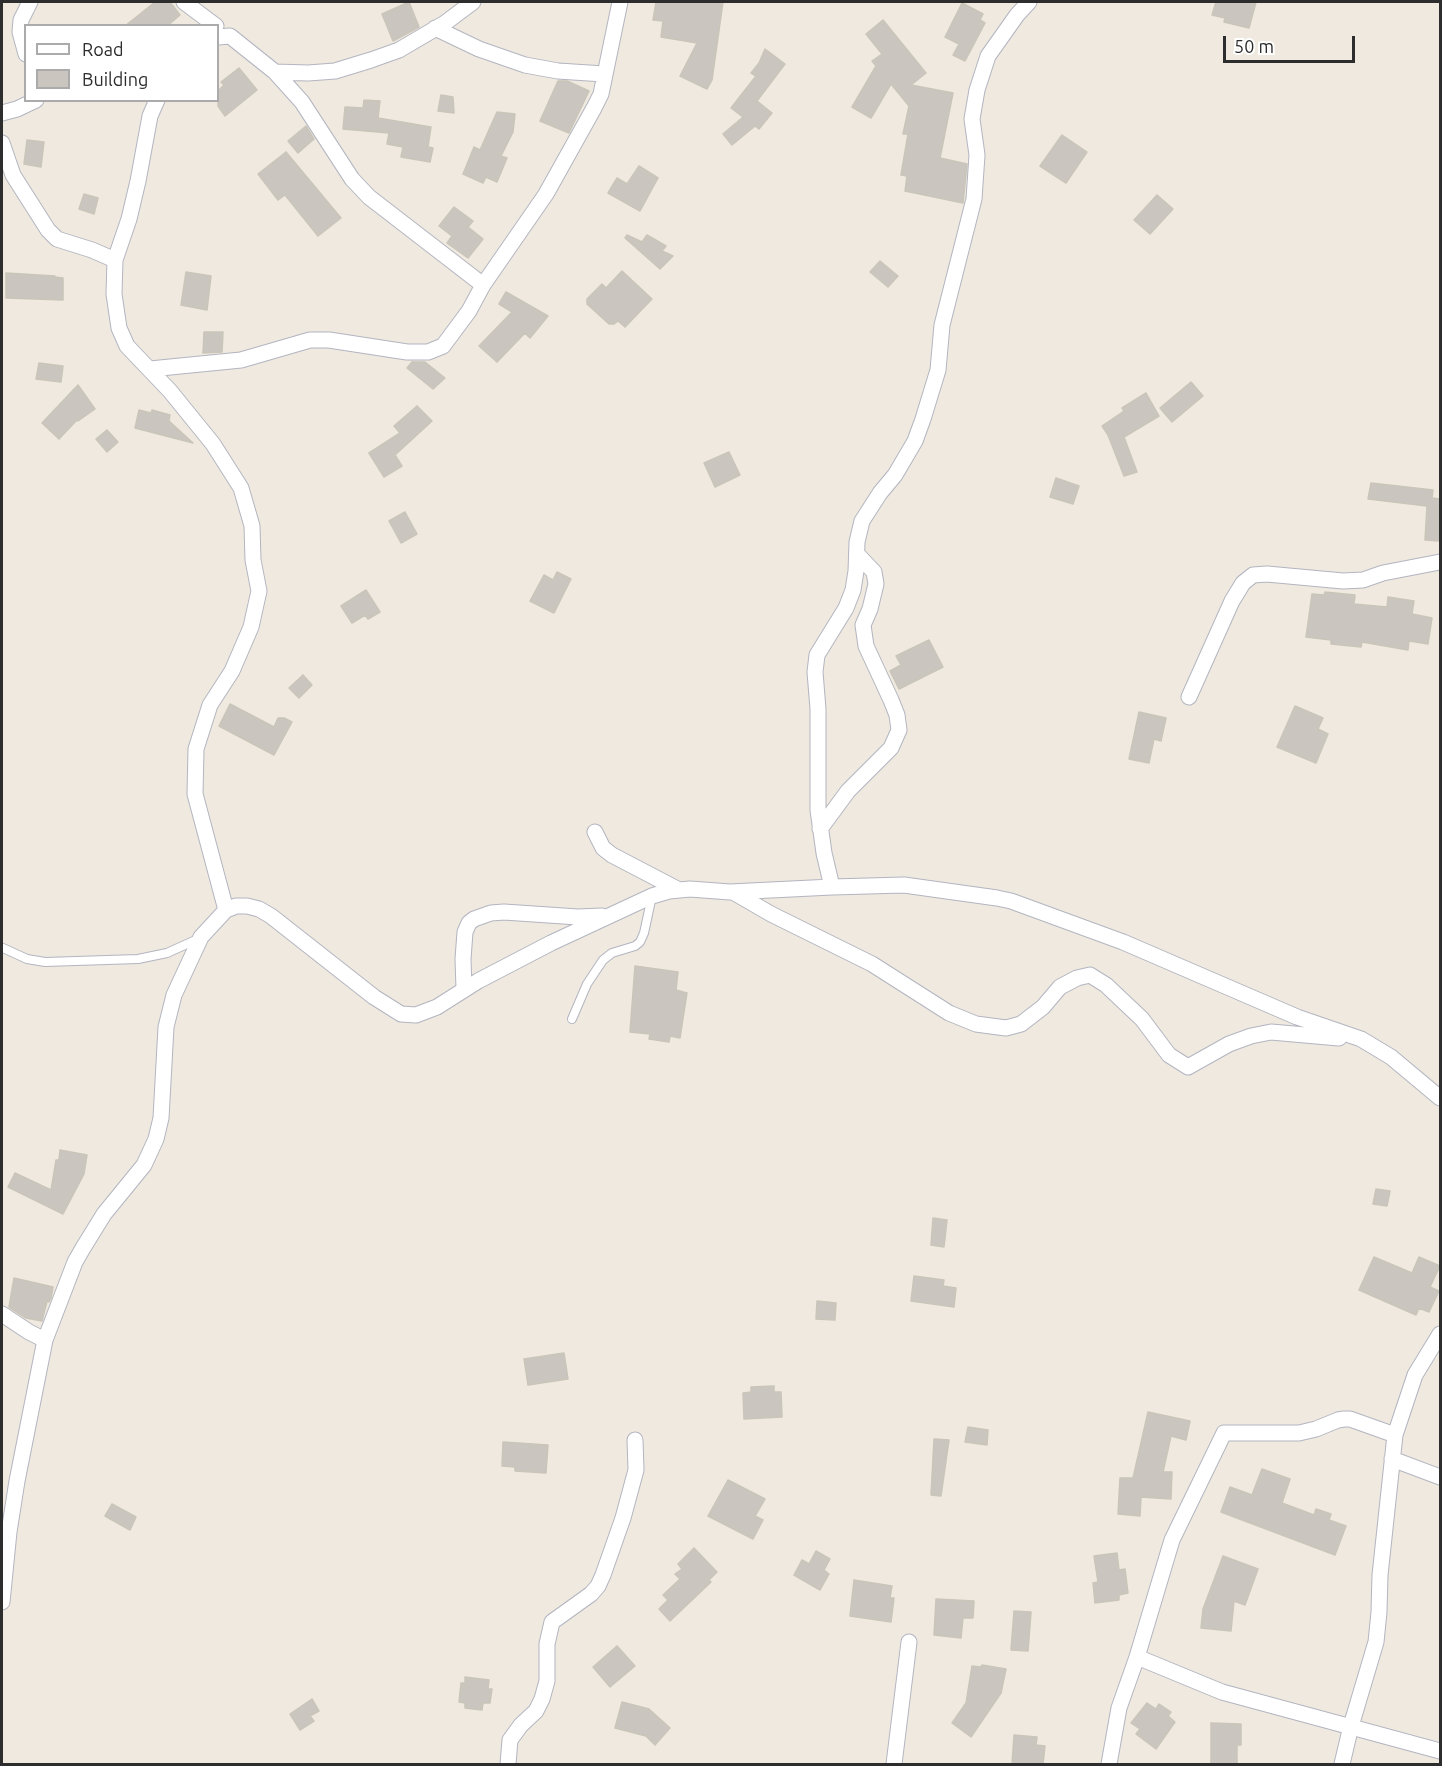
<!DOCTYPE html>
<html>
<head>
<meta charset="utf-8">
<style>
	body { margin:0 }
	#map { position:relative; width:1442px; height:1766px; overflow:hidden; background:#efe9df; font-family:Ubuntu,sans-serif }
	canvas { display:block }
	.frame { position:absolute; inset:0; border:3px solid #2d2d2d; pointer-events:none }
	.legend { position:absolute; left:24px; top:24px; width:195px; height:78px; box-sizing:border-box; background:#fff; border:2px solid #ababab; margin:0; padding:8px 10px; list-style:none; font-size:18px; color:#2d2d2d }
	.legend li { display:flex; align-items:center; gap:12px; height:30px }
	.legend b { width:30px; border:2px solid #ababab }
	.scale { position:absolute; left:1223px; top:36px; width:132px; height:27px; box-sizing:border-box; border:3px solid #2d2d2d; border-top:0; padding-left:8px; font-size:18px; line-height:21px; white-space:nowrap; color:#2d2d2d; -webkit-text-stroke:4px #fff; paint-order:stroke }
</style>
</head>
<body>
<div id="map">
<canvas width="1442" height="1766"></canvas>
<div class="frame"></div>
<ul class="legend">
<li><b style="height:8px;background:#fff"></b>Road</li>
<li><b style="height:16px;background:#cac6bf"></b>Building</li>
</ul>
<div class="scale">50 m</div>
</div>
<script>
const c = document.querySelector('canvas').getContext('2d');
c.lineJoin = 'round';
function fill(path, color) {
  c.fillStyle = color;
  c.fill(path, 'evenodd');
}
function shape(rows) {
  const path = new Path2D();
  for (const r of rows) {
    path.moveTo(r[0], r[1]);
    for (let i = 2; i < r.length; i += 2) path.lineTo(r[i], r[i + 1]);
  }
  return path;
}
function strokePath(path, color, width, dash) {
  c.strokeStyle = color;
  c.lineWidth = width;
  c.lineCap = dash ? 'butt' : 'round';
  c.setLineDash(dash || []);
  c.stroke(path);
}
const building = shape([
	[155,2,170,2,180,15,167,26,125,26,155,2],
	[409,2,419,27,393,41,382,14,409,2],
	[656,2,723,2,712,80,707,89,680,76,697,43,661,37,663,21,653,20,656,2],
	[1216,2,1256,2,1249,28,1224,22,1225,18,1212,15,1216,2],
	[962,3,983,14,980,20,985,23,965,61,953,55,959,44,945,37,962,3],
	[883,20,926,73,911,85,953,93,940,158,967,164,963,203,905,191,907,176,901,175,908,134,903,134,909,106,891,84,871,118,852,107,876,66,872,61,882,54,866,34,883,20],
	[765,49,785,64,757,101,772,113,759,129,755,126,732,145,723,134,743,117,731,108,756,76,751,73,759,63,765,49],
	[239,68,257,90,225,116,218,106,218,91,224,85,221,82,239,68],
	[558,81,567,81,589,91,569,133,540,121,558,81],
	[441,95,453,97,454,113,438,111,441,95],
	[364,100,380,101,378,118,431,127,428,147,433,148,430,162,401,157,403,147,387,144,389,133,343,129,345,107,363,108,364,100],
	[497,112,515,114,513,132,501,156,507,158,497,182,486,177,483,183,463,174,474,147,480,150,497,112],
	[306,126,314,139,298,153,288,141,306,126],
	[1062,135,1087,152,1066,183,1040,166,1062,135],
	[27,140,44,142,41,167,24,164,27,140],
	[286,152,341,218,318,236,285,195,278,200,258,174,286,152],
	[639,166,658,178,640,211,608,193,617,178,627,184,639,166],
	[84,194,98,198,94,214,79,209,84,194],
	[1157,195,1173,209,1150,234,1134,220,1157,195],
	[454,207,473,221,468,227,483,239,468,258,447,243,452,236,439,226,454,207],
	[627,235,642,242,647,235,666,246,662,251,673,256,660,269,625,238,627,235],
	[880,261,898,276,888,287,870,272,880,261],
	[622,271,652,299,625,327,618,321,614,324,609,324,587,304,587,299,602,284,606,288,622,271],
	[186,272,211,276,207,310,181,305,186,272],
	[6,273,55,276,55,277,63,278,63,300,6,298,6,273],
	[506,292,548,316,530,338,525,333,497,362,479,346,512,312,499,304,506,292],
	[204,332,223,332,222,352,203,353,204,332],
	[412,362,425,362,445,378,433,389,407,368,412,362],
	[39,363,63,366,61,382,36,379,39,363],
	[1191,382,1203,396,1172,422,1160,408,1191,382],
	[78,385,95,409,78,421,77,420,59,439,42,423,78,385],
	[1146,393,1159,416,1124,437,1137,472,1124,476,1108,435,1102,426,1124,411,1122,408,1146,393],
	[417,406,432,421,395,455,402,466,384,477,369,453,400,433,394,426,417,406],
	[139,410,151,413,152,410,170,415,169,421,193,443,135,428,139,410],
	[107,430,118,442,107,452,96,439,107,430],
	[729,452,740,475,715,487,704,463,729,452],
	[1056,478,1079,486,1073,504,1050,497,1056,478],
	[1371,483,1433,490,1432,498,1440,499,1440,541,1425,540,1427,506,1368,499,1371,483],
	[405,512,417,534,401,543,389,521,405,512],
	[557,572,571,579,554,613,530,601,544,575,553,580,557,572],
	[366,590,380,612,368,619,365,615,352,623,341,606,366,590],
	[1325,592,1355,595,1354,604,1387,607,1388,597,1414,601,1412,614,1432,618,1428,644,1409,641,1408,650,1362,642,1361,647,1331,644,1331,640,1306,637,1312,594,1324,595,1325,592],
	[929,640,943,667,899,689,890,671,901,665,896,656,929,640],
	[303,675,312,685,299,698,289,688,303,675],
	[230,704,274,727,278,718,284,718,292,722,274,755,219,726,230,704],
	[1295,706,1323,718,1318,729,1328,734,1316,763,1277,747,1295,706],
	[1139,712,1166,718,1161,741,1154,739,1149,763,1129,759,1139,712],
	[635,966,678,972,676,990,687,993,680,1038,670,1036,669,1042,649,1039,650,1034,630,1032,635,966],
	[60,1150,87,1155,84,1174,63,1214,8,1187,15,1173,51,1190,56,1160,59,1160,60,1150],
	[1376,1189,1390,1191,1387,1206,1373,1204,1376,1189],
	[933,1218,947,1220,944,1247,931,1245,933,1218],
	[1374,1257,1412,1273,1419,1257,1440,1266,1430,1287,1439,1291,1429,1312,1419,1308,1416,1315,1359,1290,1374,1257],
	[914,1276,944,1280,943,1286,956,1288,954,1307,911,1301,914,1276],
	[14,1278,53,1287,51,1298,49,1302,47,1301,42,1321,26,1318,9,1307,14,1278],
	[817,1301,836,1303,835,1320,816,1319,817,1301],
	[564,1353,568,1379,528,1385,524,1359,564,1353],
	[774,1386,774,1392,781,1392,782,1417,744,1419,743,1393,751,1392,751,1387,774,1386],
	[1148,1412,1190,1421,1186,1440,1171,1436,1163,1472,1172,1472,1171,1499,1141,1497,1140,1516,1118,1514,1120,1478,1133,1478,1148,1412],
	[968,1427,988,1430,987,1445,965,1442,968,1427],
	[934,1439,949,1440,941,1496,931,1495,934,1439],
	[503,1442,548,1445,546,1473,515,1471,515,1467,502,1466,503,1442],
	[1262,1469,1290,1479,1282,1503,1314,1515,1316,1509,1331,1514,1329,1520,1346,1526,1335,1555,1221,1512,1230,1487,1252,1495,1262,1469],
	[728,1480,765,1499,755,1516,763,1520,753,1539,708,1516,728,1480],
	[112,1504,136,1517,130,1530,105,1516,112,1504],
	[694,1548,717,1572,709,1580,711,1582,670,1621,659,1609,668,1600,663,1595,680,1579,675,1574,682,1569,678,1564,694,1548],
	[816,1551,830,1559,824,1570,829,1574,820,1590,794,1575,802,1560,809,1564,816,1551],
	[1117,1553,1119,1570,1125,1569,1128,1593,1119,1595,1119,1600,1095,1603,1093,1583,1098,1582,1094,1556,1117,1553],
	[1223,1556,1258,1569,1245,1605,1234,1601,1231,1631,1201,1628,1203,1609,1223,1556],
	[854,1580,892,1586,890,1598,894,1598,891,1622,850,1616,854,1580],
	[936,1599,974,1601,973,1618,963,1618,961,1638,934,1635,936,1599],
	[1014,1611,1031,1612,1028,1651,1011,1650,1014,1611],
	[617,1646,635,1666,610,1687,593,1667,617,1646],
	[982,1665,1006,1669,1001,1693,971,1737,952,1723,966,1703,972,1666,981,1667,982,1665],
	[465,1677,489,1680,488,1689,492,1689,490,1703,483,1703,482,1710,465,1708,465,1703,459,1702,461,1683,465,1683,465,1677],
	[312,1699,319,1711,310,1716,314,1721,300,1730,290,1714,312,1699],
	[622,1702,649,1709,670,1728,655,1745,646,1736,615,1728,622,1702],
	[1147,1703,1156,1709,1159,1704,1171,1712,1168,1716,1175,1722,1156,1749,1136,1734,1140,1729,1131,1723,1147,1703],
	[1211,1723,1241,1724,1241,1745,1237,1745,1237,1764,1211,1764,1211,1723],
	[1014,1735,1037,1737,1036,1745,1045,1746,1043,1764,1012,1764,1014,1735]
]);
const lane = shape([
	[3,948,27,959,45,962,138,959,167,953,198,939],
	[572,1019,587,984,603,960,612,953,635,946,640,942,644,933,652,896]
]);
const street = shape([
	[184,2,216,26],
	[435,28,479,49,525,65,558,71,604,74],
	[218,37,230,36,275,72,302,102,352,179,369,197,483,285],
	[26,54,20,32,21,20,30,2],
	[275,72,308,73,335,71,371,60,399,50,445,23,473,2],
	[157,100,150,116,138,181,129,219,115,260,114,294,119,328,127,346,170,391,213,444,241,488,252,526,253,560,259,591,251,627,232,671,210,705,196,749,195,794,226,910],
	[2,113,17,109,36,100],
	[2,143,13,175,48,230,57,239,92,250,115,260],
	[150,369,241,360,310,340,329,340,407,352,428,352,443,346,469,311,483,285,546,194,594,108,601,94,620,2],
	[1189,697,1232,601,1243,583,1253,575,1267,574,1343,581,1363,580,1383,573,1440,562],
	[820,829,848,791,891,748,899,730,897,715,891,700,866,646,863,625,870,609,876,584,874,572,857,554],
	[595,832,603,848,612,855,679,890],
	[832,887,824,853,818,810,818,709,815,672,817,655,846,608,853,590,856,571,857,542,862,521,880,493,895,475,915,441,923,419,938,370,942,325,974,199,977,155,972,119,977,90,988,56,1017,15,1029,2],
	[733,892,771,914,872,964,949,1013,976,1024,1006,1028,1021,1024,1043,1007,1060,987,1077,978,1090,975,1106,985,1142,1019,1169,1055,1188,1067,1229,1044,1251,1036,1271,1032,1339,1038],
	[464,989,463,959,465,932,469,923,474,919,491,913,504,912,578,917,602,916],
	[2,1314,29,1332,45,1340],
	[1392,1459,1440,1477],
	[2,1602,9,1532,17,1481,45,1340,75,1262,83,1248,104,1214,144,1165,156,1139,161,1118,166,1027,174,995,201,937,226,910,236,906,247,906,259,909,271,916,374,997,401,1014,416,1015,437,1007,478,981,551,943,652,896,669,891,690,889,730,892,832,887,904,885,997,898,1011,901,1123,942,1297,1017,1361,1039,1391,1057,1440,1098],
	[1137,1657,1222,1692,1440,1751],
	[508,1764,510,1740,521,1725,536,1711,542,1699,547,1681,547,1644,552,1622,591,1594,598,1586,603,1575,623,1518,636,1470,635,1440],
	[894,1764,909,1642],
	[1109,1764,1119,1708,1137,1657,1172,1540,1224,1433,1299,1433,1316,1429,1338,1420,1344,1419,1350,1419,1395,1435],
	[1342,1764,1351,1726,1376,1642,1379,1612,1380,1575,1395,1435,1415,1375,1440,1334]
]);
fill(building, '#cac6bf');
strokePath(building, '#cac5b9', 1.5);
strokePath(lane, '#b3b5c0', 10);
strokePath(street, '#b3b5c0', 17);
strokePath(lane, '#fff', 8);
strokePath(street, '#fff', 15);
</script>
</body>
</html>
